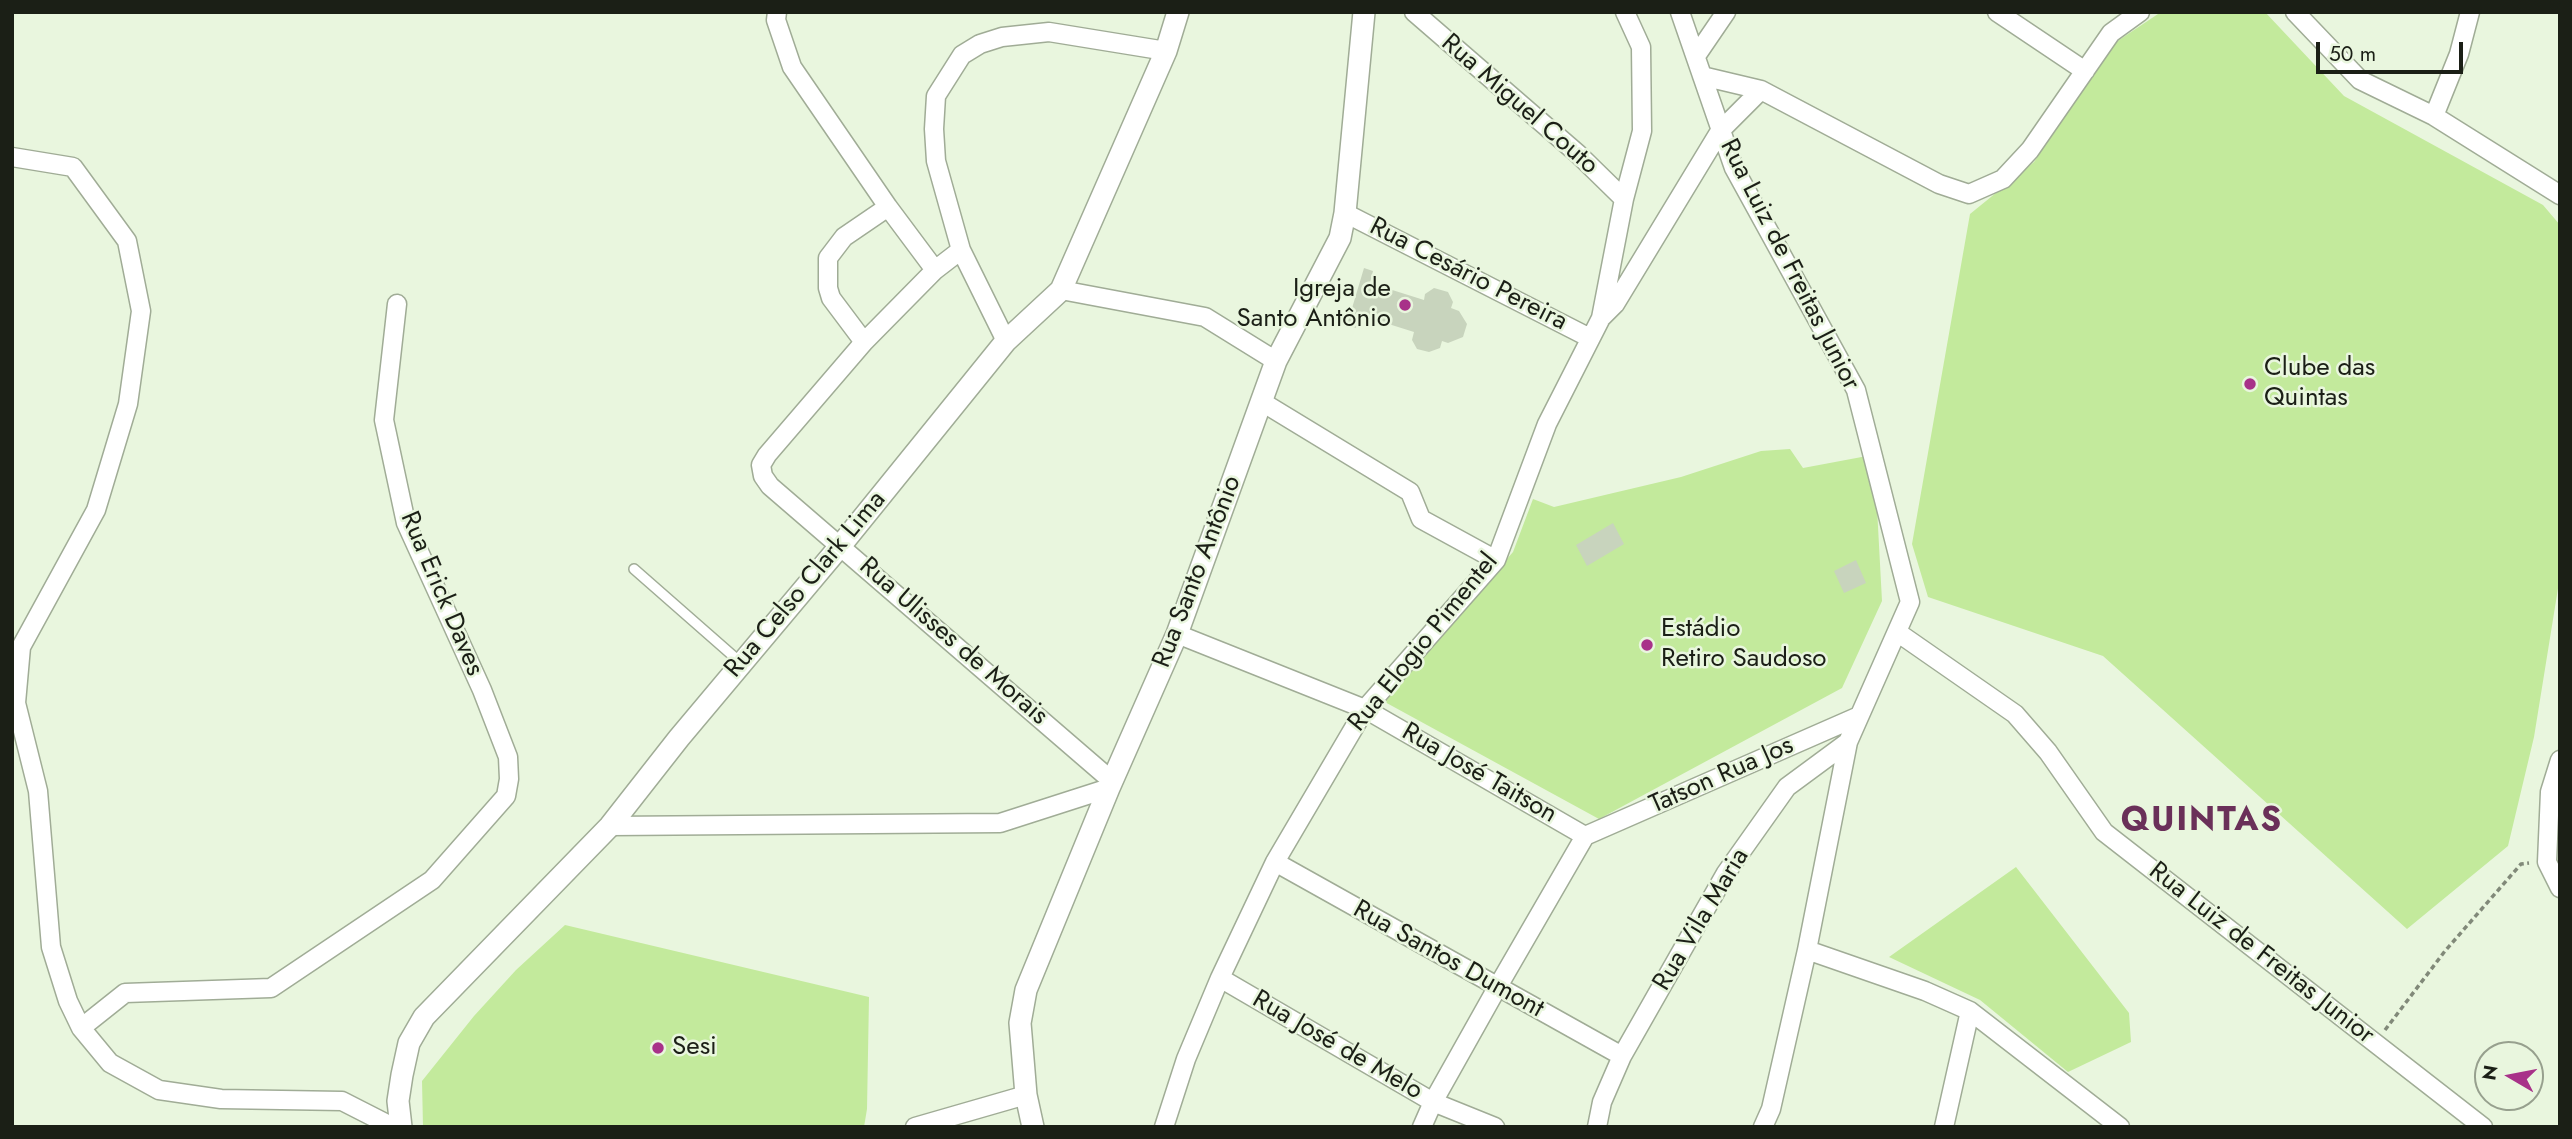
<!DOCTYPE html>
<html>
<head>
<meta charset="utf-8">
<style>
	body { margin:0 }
	#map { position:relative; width:2572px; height:1139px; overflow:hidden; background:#e9f6de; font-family:Jost,sans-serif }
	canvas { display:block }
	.frame { position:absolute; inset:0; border:14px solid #1b1f16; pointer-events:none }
	.north { position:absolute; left:2474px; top:1041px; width:70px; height:70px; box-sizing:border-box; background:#e9f6de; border:2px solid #97a08e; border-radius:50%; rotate:280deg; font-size:19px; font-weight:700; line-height:28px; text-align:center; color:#1b1f16 }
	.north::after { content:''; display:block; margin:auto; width:24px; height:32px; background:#a83289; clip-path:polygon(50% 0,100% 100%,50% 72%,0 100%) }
	.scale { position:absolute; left:2316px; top:42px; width:147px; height:32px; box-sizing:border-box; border:4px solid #1b1f16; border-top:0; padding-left:9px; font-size:21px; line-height:24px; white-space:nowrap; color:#1b1f16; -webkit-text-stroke:5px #e9f6de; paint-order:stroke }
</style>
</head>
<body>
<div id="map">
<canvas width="2572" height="1139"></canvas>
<div class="frame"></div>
<div class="north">N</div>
<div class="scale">50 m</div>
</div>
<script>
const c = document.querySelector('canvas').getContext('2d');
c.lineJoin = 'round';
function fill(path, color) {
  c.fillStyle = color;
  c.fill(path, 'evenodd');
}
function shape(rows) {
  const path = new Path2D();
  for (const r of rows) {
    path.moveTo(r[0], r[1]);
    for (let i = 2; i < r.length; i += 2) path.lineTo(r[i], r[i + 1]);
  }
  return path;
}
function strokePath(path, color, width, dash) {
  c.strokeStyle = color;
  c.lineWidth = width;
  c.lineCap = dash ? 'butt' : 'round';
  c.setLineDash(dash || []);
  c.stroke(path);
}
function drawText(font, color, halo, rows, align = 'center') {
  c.font = font + ' Jost,sans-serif';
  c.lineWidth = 5;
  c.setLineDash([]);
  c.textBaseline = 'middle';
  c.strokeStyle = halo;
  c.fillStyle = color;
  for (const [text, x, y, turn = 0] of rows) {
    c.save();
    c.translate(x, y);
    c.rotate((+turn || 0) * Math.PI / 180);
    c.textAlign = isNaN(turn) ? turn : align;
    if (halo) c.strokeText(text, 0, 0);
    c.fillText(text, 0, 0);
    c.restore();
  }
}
const green = shape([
	[2161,12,2265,12,2344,96,2543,205,2560,225,2560,576,2534,737,2508,846,2407,929,2103,656,1928,597,1912,544,1970,214,2034,162,2116,42],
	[1790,449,1803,468,1867,456,1877,508,1882,601,1842,688,1599,819,1383,701,1513,552,1533,499,1554,507,1681,477,1761,451],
	[2016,867,2129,1013,2131,1042,2068,1072,1980,1000,1889,957],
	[565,925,869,997,867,1109,864,1127,423,1127,422,1081,474,1016,516,970]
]);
const building = shape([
	[1364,268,1373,271,1370,283,1424,300,1425,294,1434,288,1448,292,1453,302,1451,308,1459,311,1467,324,1463,337,1448,343,1442,341,1440,348,1429,352,1417,349,1412,340,1414,332,1360,315,1356,328,1347,325],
	[1613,523,1624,544,1587,566,1576,545],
	[1856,560,1866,583,1844,593,1834,571]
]);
const path = shape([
	[2385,1030,2445,951,2521,864,2529,863]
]);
const service = shape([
	[634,569,740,662]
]);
const minor = shape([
	[777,12,776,20,792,67,888,207,935,270,961,250],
	[1414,12,1578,154,1624,199],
	[1680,12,1734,168,1856,390,1910,602,1848,742,1807,950,1771,1109,1763,1127],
	[1997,12,2085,71],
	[2295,12,2360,80,2434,116,2560,195],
	[1696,56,1726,12],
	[1702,76,1761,90,1939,184,1969,194,2003,179,2030,150,2111,33,2140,12],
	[2434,116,2459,54,2470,12],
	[12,157,73,167,127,241,141,311,128,404,96,510,21,647,16,703,38,791,51,947,68,1001,81,1028,110,1063,159,1090,221,1099,342,1101,393,1127],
	[1345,213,1590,338],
	[935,270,864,342,767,455,761,465,763,476,770,486,1112,781],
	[1061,290,1205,317,1276,361],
	[1601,318,1624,199,1642,131,1641,47,1625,12],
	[1006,341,961,250,936,161,934,129,936,96,962,55,980,44,1002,37,1049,32,1166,51],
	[864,342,831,298,828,288,828,258,844,237,888,207],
	[1262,402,1410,492,1421,519,1496,560],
	[1897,632,2015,714,2048,752,2104,832,2483,1127],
	[1177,634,1365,709,1585,836],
	[2560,760,2550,792,2547,862,2560,888],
	[610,826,1000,823,1109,788],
	[1585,836,1859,716],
	[1275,862,1622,1056],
	[1807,950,1925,991,1970,1011,2120,1127],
	[1220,978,1433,1102,1495,1127],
	[81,1028,125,993,271,988,432,880,506,796,509,779,508,757,482,690,406,523,384,420,397,304],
	[915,1127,1026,1095],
	[1164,1127,1186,1059,1220,978,1275,862,1365,709,1496,560,1547,424,1601,318,1615,304,1720,131,1761,90],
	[1422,1127,1433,1102,1497,988,1585,836],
	[1597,1127,1602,1102,1622,1056,1726,873,1787,787,1848,742],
	[1944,1127,1970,1011]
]);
const tertiary = shape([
	[401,1127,398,1101,402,1075,409,1043,424,1017,610,826,679,738,841,545,1006,341,1061,290,1166,51,1178,12],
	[1033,1127,1026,1095,1020,1023,1026,990,1109,788,1177,634,1276,361,1340,238,1345,213,1364,12]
]);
const markers = [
	[1405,305,7,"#a83289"],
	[2250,384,7,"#a83289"],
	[1647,645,7,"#a83289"],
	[658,1048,7,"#a83289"]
];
const streetNames = [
	["Rua Miguel Couto",1519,105,41],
	["Rua Luiz de Freitas Junior",1789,265,63],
	["Rua Cesário Pereira",1468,275,27],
	["Rua Santo Antônio",1198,572,-69],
	["Rua Celso Clark Lima",806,585,-50],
	["Rua Erick Daves",441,594,67],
	["Rua Ulisses de Morais",953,642,41],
	["Rua Elogio Pimentel",1424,643,-51],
	["Rua José Taitson",1479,774,30],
	["Tatson Rua Jos",1722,776,-24],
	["Rua Vila Maria",1702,920,-59],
	["Rua Luiz de Freitas Junior",2261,954,38],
	["Rua Santos Dumont",1448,960,29],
	["Rua José de Melo",1337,1046,30]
];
const poiNames = [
	["Igreja de",1391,290,"right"],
	["Santo Antônio",1391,320,"right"],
	["Clube das",2264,369],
	["Quintas",2264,399],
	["Estádio",1661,630],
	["Retiro Saudoso",1661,660],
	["Sesi",672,1048]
];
const districtNames = [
	["QUINTAS",2202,822]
];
fill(green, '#c3ea9c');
fill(building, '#c8d4bd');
strokePath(service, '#a0ac96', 12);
strokePath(minor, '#a0ac96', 21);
strokePath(tertiary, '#a0ac96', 24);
strokePath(path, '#818979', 3.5, [5, 3.5]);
strokePath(service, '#fff', 9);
strokePath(minor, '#fff', 18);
strokePath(tertiary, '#fff', 21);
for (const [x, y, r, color] of markers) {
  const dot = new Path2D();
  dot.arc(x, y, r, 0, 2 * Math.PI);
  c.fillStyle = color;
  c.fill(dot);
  strokePath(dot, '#e9f6de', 2.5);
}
drawText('26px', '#1b1f16', '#e9f6de', streetNames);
drawText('26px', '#1b1f16', '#e9f6de', poiNames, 'left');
c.letterSpacing = '2px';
drawText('bold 33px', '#6a3059', '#e9f6de', districtNames);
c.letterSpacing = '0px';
</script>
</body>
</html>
